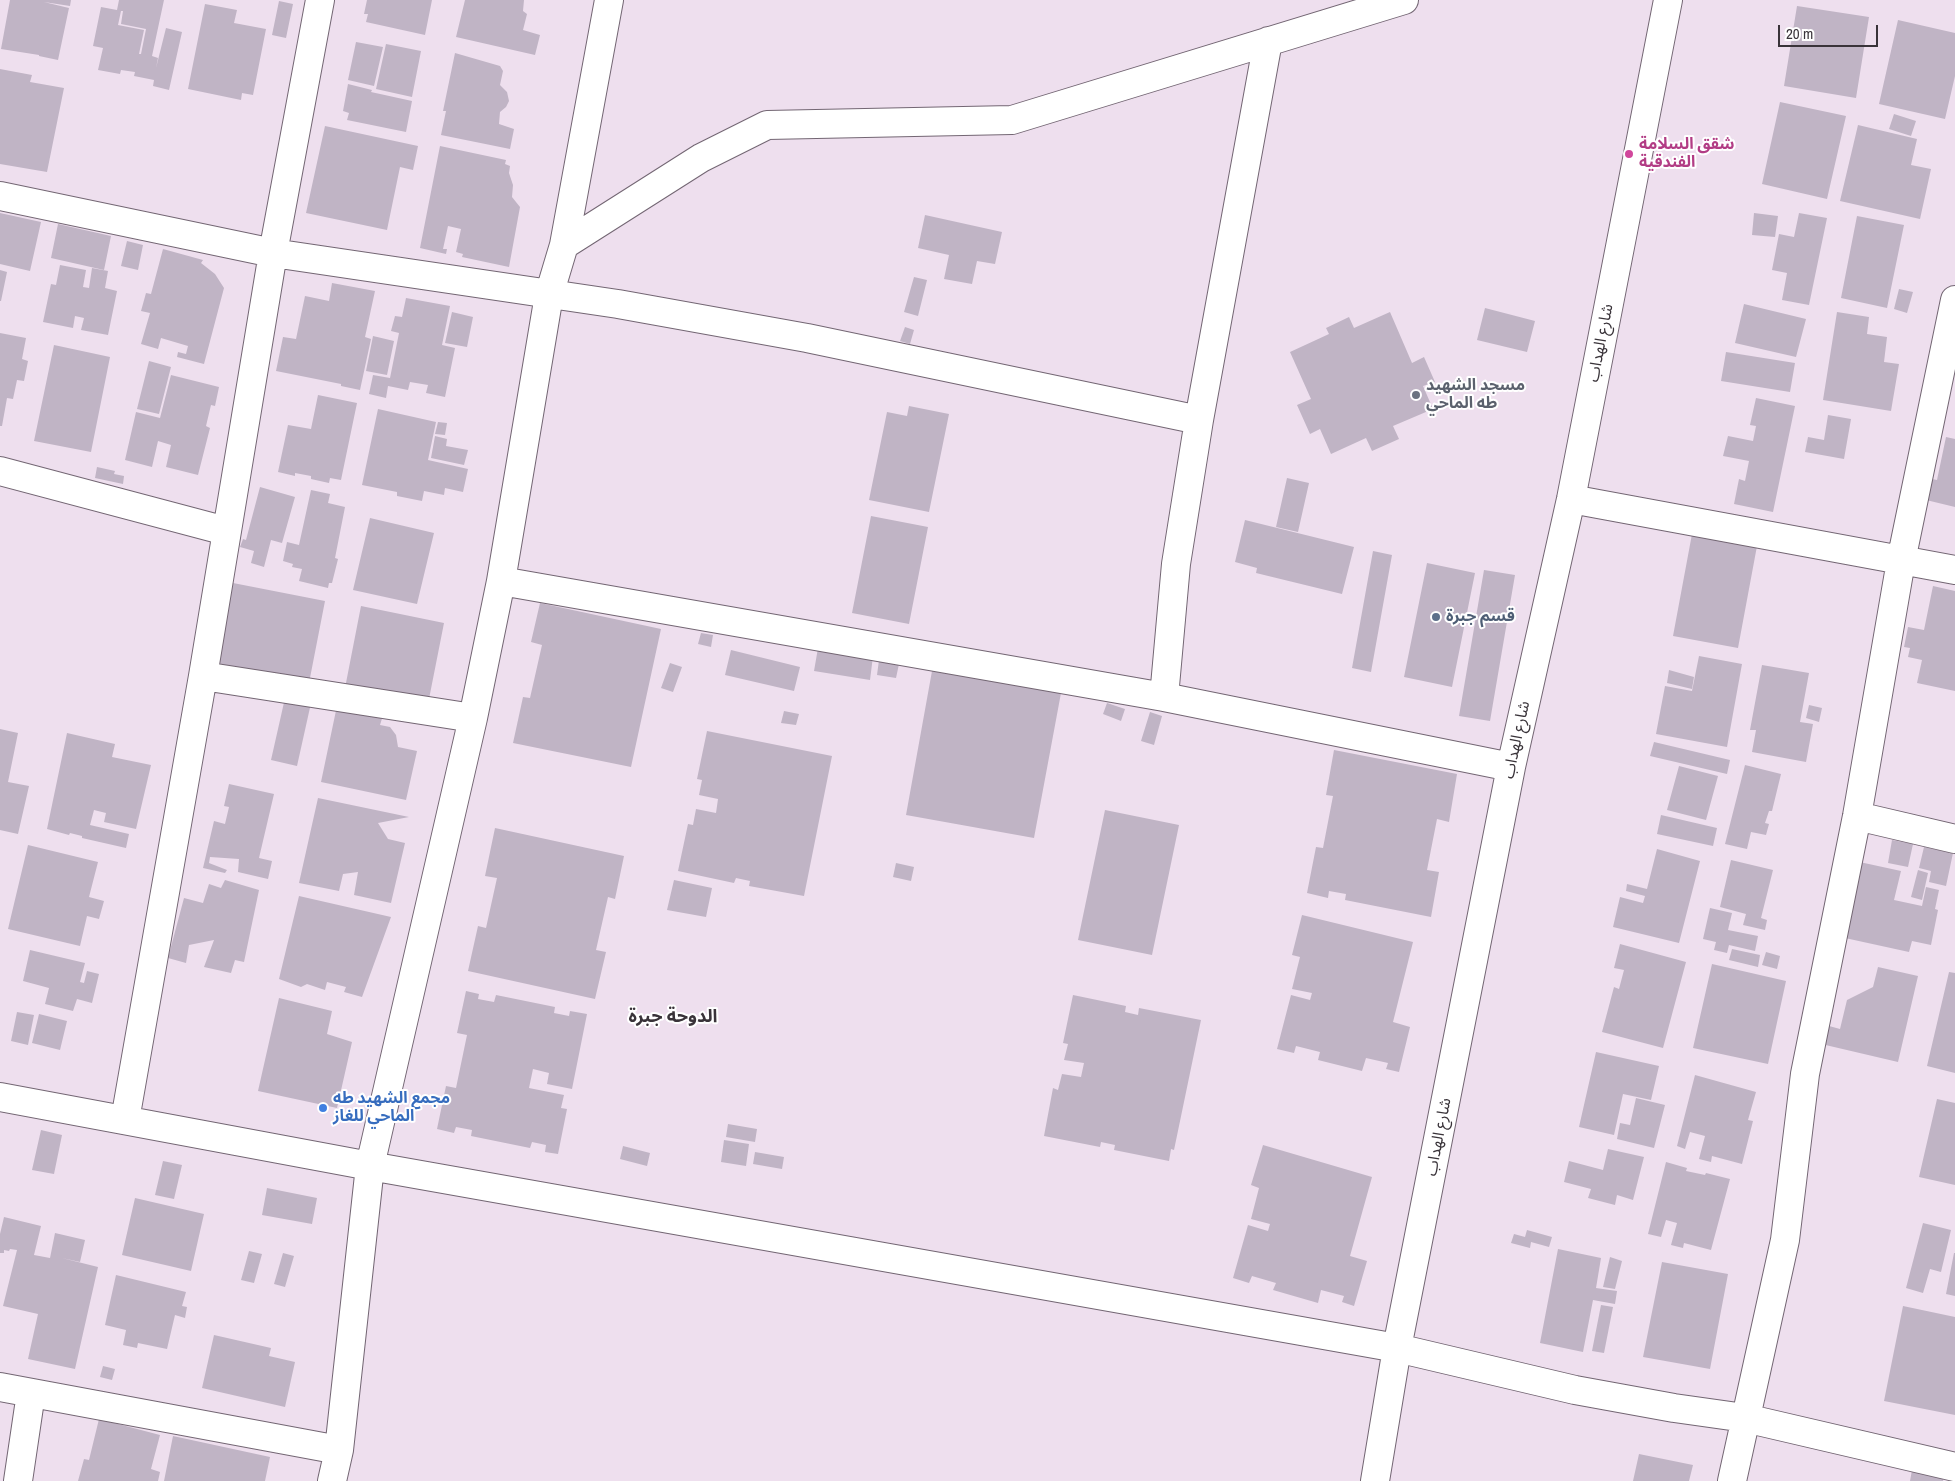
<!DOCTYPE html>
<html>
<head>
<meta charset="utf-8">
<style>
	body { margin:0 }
	#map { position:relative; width:1955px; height:1481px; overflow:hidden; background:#eedfee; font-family:"Archivo Narrow",sans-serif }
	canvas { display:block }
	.scale { position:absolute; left:1778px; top:25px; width:100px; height:22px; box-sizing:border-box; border:2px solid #393339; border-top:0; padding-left:6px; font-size:15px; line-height:18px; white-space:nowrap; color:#393339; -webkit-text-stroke:4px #fff; paint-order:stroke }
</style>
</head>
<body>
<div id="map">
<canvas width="1955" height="1481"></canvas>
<div class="scale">20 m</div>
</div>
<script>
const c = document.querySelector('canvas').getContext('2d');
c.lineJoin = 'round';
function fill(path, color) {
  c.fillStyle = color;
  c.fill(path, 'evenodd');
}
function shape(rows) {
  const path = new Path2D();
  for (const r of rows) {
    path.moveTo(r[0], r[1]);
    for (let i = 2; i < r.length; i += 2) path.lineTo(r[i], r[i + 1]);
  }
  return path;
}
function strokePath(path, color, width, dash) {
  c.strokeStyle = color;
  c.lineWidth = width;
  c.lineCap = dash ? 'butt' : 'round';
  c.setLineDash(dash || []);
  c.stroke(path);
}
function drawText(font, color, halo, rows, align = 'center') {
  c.font = font + ' "Archivo Narrow","Noto Sans Arabic",sans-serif';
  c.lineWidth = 4;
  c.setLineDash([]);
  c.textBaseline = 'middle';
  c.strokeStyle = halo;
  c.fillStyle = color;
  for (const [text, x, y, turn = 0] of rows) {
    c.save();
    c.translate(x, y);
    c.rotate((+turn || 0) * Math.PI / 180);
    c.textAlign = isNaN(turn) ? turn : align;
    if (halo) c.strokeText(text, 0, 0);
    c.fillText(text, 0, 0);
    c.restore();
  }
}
const building = shape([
	[10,0,71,0,70,6,44,2,69,8,58,60,39,56,39,55,1,49],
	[119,0,164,0,152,56,158,58,156,68,166,28,182,32,169,90,153,86,154,80,134,76,135,72,121,70,120,74,98,70,103,48,93,46,101,7,117,10],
	[121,11,123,11,121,24,146,29,141,54,139,54,144,30,118,25],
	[367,0,432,0,425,35,366,22,368,14,364,14],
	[465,0,524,0,523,11,527,14,523,30,540,35,535,55,456,37],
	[279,1,293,4,286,38,272,35],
	[205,4,237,10,234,23,266,29,253,95,242,93,241,100,188,89],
	[1797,6,1869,17,1856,98,1784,86],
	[1898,20,1955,33,1955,76,1945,119,1879,104],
	[356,42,383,47,374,86,348,80],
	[386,44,421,51,412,97,376,89],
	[455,53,500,66,503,71,500,85,507,92,509,101,506,107,500,112,499,124,514,129,510,149,441,135,446,111,443,111],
	[0,69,32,75,30,82,64,88,47,172,0,164],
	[348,84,372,90,371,92,412,101,406,132,347,120,349,113,343,111],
	[1780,102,1846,116,1827,199,1762,184],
	[1894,114,1916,121,1911,136,1889,129],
	[1858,125,1917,139,1911,165,1931,169,1920,219,1840,201],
	[325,126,418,146,413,170,400,167,387,230,306,213],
	[440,146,506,160,505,164,510,166,509,173,513,185,512,197,520,207,509,267,462,257,463,254,456,252,461,229,448,226,443,249,447,249,446,254,420,248],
	[0,213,41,222,30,271,0,264],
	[1754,213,1778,216,1775,237,1752,235],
	[1799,213,1827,218,1809,305,1782,300,1787,273,1772,270,1779,234,1794,237],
	[925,215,1002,232,995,264,977,261,972,284,944,279,949,255,918,248],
	[1857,216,1904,225,1887,308,1841,298],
	[58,224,111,236,104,270,51,258],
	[127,241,143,245,138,270,121,266],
	[163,249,203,260,201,263,215,274,224,288,204,364,177,357,178,352,186,354,188,346,161,338,158,349,141,344,150,313,141,311,146,293,151,294],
	[60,265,86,270,83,287,89,288,92,268,108,271,105,288,117,291,108,335,81,330,84,318,75,316,73,328,43,322,51,284,56,285],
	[0,270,7,272,1,301,0,301],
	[914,277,927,280,918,316,904,312],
	[332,283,375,291,365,337,371,339,360,390,341,386,341,384,276,371,283,337,296,339,305,296,329,301],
	[1899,289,1913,292,1907,313,1894,309],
	[406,298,450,306,442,345,455,348,445,397,426,393,428,385,410,382,408,390,388,386,386,398,369,394,373,375,390,378,399,333,391,331,395,316,402,317],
	[1744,304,1806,319,1796,357,1735,343],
	[1485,308,1535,321,1527,352,1477,340],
	[452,312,473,317,467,347,445,343],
	[1390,312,1412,363,1424,357,1435,382,1423,386,1433,409,1393,426,1399,439,1372,451,1366,438,1331,454,1320,429,1310,434,1297,405,1311,399,1290,352,1329,334,1326,328,1349,317,1354,328],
	[1837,312,1869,317,1867,334,1887,337,1884,362,1899,364,1891,411,1823,400],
	[905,327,914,330,910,344,900,341],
	[0,333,26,338,22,359,28,361,24,381,17,380,13,399,7,398,2,426,0,426],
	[373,336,394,341,387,375,366,371],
	[54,345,110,357,91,452,34,441],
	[1726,352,1795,363,1790,392,1721,381],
	[149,361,171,367,159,414,137,409],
	[171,375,219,387,215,406,211,405,206,426,210,428,198,475,166,467,171,445,158,441,152,467,125,460,136,412,160,418],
	[318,395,357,403,341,480,330,478,329,483,311,479,311,476,295,473,295,476,278,472,288,425,311,429],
	[1756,398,1795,406,1773,512,1734,504,1739,479,1745,481,1749,461,1723,456,1728,436,1753,441,1756,426,1750,425],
	[909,406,949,414,929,512,869,500,887,412,907,416],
	[378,409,436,422,428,460,468,469,463,492,445,488,444,495,424,491,422,501,397,496,397,492,362,485],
	[1828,415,1851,419,1844,459,1805,452,1808,437,1824,440],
	[438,422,447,423,445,435,435,434],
	[435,436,447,439,446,446,468,450,464,465,431,458],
	[1946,437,1955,439,1955,507,1922,499,1927,478,1937,480],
	[97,467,115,471,114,474,124,476,123,484,95,478],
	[1287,478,1309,483,1298,532,1276,527],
	[260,487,295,497,282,543,271,540,264,567,251,563,254,551,240,547,243,539,246,540],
	[311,490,330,494,328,503,345,507,335,558,338,559,332,583,329,583,328,588,299,581,302,569,292,567,293,564,283,561,287,542,299,545],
	[871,516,928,527,909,624,852,613],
	[370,518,434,533,417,604,353,590],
	[1245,520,1354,547,1342,594,1256,573,1257,568,1235,562],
	[1692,534,1757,546,1738,648,1673,636],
	[1373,551,1392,555,1371,672,1352,668],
	[1427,563,1475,573,1452,687,1404,677],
	[1484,570,1515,575,1490,721,1459,716],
	[233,583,325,601,309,683,217,665],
	[1933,586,1955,591,1955,691,1917,683,1922,660,1908,657,1910,648,1904,647,1908,627,1924,630],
	[540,603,661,629,631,767,513,743,523,697,530,698,542,645,531,642],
	[361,606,444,623,428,704,345,688],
	[701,633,713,635,711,647,698,644],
	[818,648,873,656,870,680,814,671],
	[731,650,800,667,794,691,725,675],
	[1699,656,1742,664,1727,747,1656,734,1665,686,1692,691],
	[879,660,899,664,896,678,877,675],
	[670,663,682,667,673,692,661,688],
	[1762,665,1809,673,1800,722,1813,724,1806,762,1752,752,1756,730,1750,730],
	[1669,670,1694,677,1692,689,1667,683],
	[932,671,1061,693,1034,838,906,815],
	[285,698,311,703,297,766,271,760],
	[338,701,384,712,380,725,390,727,396,735,398,747,417,751,406,800,321,782],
	[1107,703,1125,709,1121,721,1103,714],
	[1809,705,1822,708,1819,722,1806,718],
	[784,711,799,714,796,725,781,723],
	[1150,712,1162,716,1154,745,1141,741],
	[0,729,18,733,8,782,29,786,18,834,0,830],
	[707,731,832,756,804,896,749,886,750,881,736,878,734,883,678,871,688,824,693,825,696,809,716,813,718,799,699,795,702,780,697,779],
	[67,733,115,744,112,757,151,765,136,829,104,822,106,813,94,810,90,825,129,834,126,848,82,838,82,836,70,833,69,835,47,829],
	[1654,742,1730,760,1727,774,1650,756],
	[1334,750,1457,774,1449,822,1437,819,1427,870,1439,872,1431,917,1345,900,1346,894,1329,891,1328,898,1307,893,1316,847,1323,848,1333,796,1326,795],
	[1745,765,1781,774,1772,811,1769,811,1765,823,1769,824,1766,835,1751,832,1747,849,1725,844],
	[1679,766,1718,776,1706,820,1667,810],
	[229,784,274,794,259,858,272,861,268,879,238,872,239,859,210,857,209,863,227,870,225,873,203,868,214,821,225,824,229,807,224,806],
	[318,798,409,817,378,823,388,839,405,843,391,903,354,895,358,872,343,874,339,891,299,883],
	[1105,810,1179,825,1152,955,1078,940],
	[1661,815,1717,828,1713,846,1657,834],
	[495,828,624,856,615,899,608,897,596,950,606,952,595,999,468,971,478,926,486,928,497,878,485,876],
	[1892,840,1913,844,1908,867,1888,863],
	[28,845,98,862,89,897,104,901,99,919,87,916,80,946,8,929],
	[1924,847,1953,853,1946,886,1929,882,1931,871,1919,868],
	[1657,849,1700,861,1679,943,1613,927,1620,897,1643,903,1645,896,1626,891,1627,884,1647,889],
	[1731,860,1773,870,1761,918,1767,920,1765,930,1743,925,1746,914,1720,907],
	[1855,861,1901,871,1894,900,1922,906,1926,887,1939,890,1935,909,1938,910,1931,945,1912,941,1909,952,1845,938],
	[896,863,914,867,911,881,893,877],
	[1918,870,1928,873,1922,900,1911,897],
	[225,880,259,890,244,962,235,960,231,973,204,967,214,940,189,945,186,963,168,958,184,898,203,903,209,884,221,888],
	[674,880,712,888,706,917,667,910],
	[299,896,391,917,362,997,344,992,346,987,327,982,325,990,307,984,301,987,279,979],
	[1710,908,1732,913,1728,930,1758,936,1755,951,1729,945,1727,953,1714,950,1716,942,1703,939],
	[1302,915,1413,942,1393,1022,1410,1027,1399,1072,1386,1069,1388,1063,1366,1058,1362,1071,1318,1060,1320,1052,1296,1046,1294,1053,1277,1049,1291,995,1310,1000,1312,993,1292,989,1300,957,1292,955],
	[1620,944,1686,962,1663,1048,1602,1032,1614,987,1619,989,1624,970,1614,968],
	[1732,949,1760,955,1758,967,1729,960],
	[30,950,85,963,80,982,84,983,87,971,99,974,92,1003,77,999,73,1011,45,1004,49,988,23,981],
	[1766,952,1780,956,1777,969,1762,965],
	[1712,964,1786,981,1768,1064,1693,1048],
	[1878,967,1918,976,1898,1062,1817,1043,1822,1024,1840,1029,1847,1000,1873,987],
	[1949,972,1955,973,1955,1073,1927,1066],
	[466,991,479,994,478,999,494,1002,496,995,555,1007,554,1013,569,1016,570,1011,587,1014,572,1089,547,1084,549,1073,533,1069,529,1088,564,1095,561,1108,567,1109,558,1154,545,1152,546,1145,532,1142,530,1148,471,1136,472,1130,456,1127,454,1133,437,1129,446,1086,456,1088,467,1035,457,1033],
	[1073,995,1126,1006,1125,1012,1138,1015,1139,1008,1201,1020,1174,1150,1171,1149,1169,1161,1114,1150,1115,1145,1101,1142,1100,1147,1044,1136,1053,1088,1058,1090,1062,1074,1081,1077,1084,1063,1064,1060,1068,1044,1063,1043],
	[279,998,332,1011,327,1034,352,1042,337,1108,258,1091],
	[17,1012,34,1015,28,1045,11,1041],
	[39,1014,67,1021,60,1050,32,1043],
	[1596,1052,1659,1066,1651,1100,1623,1094,1614,1135,1579,1127],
	[1695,1075,1756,1092,1748,1120,1753,1121,1742,1164,1712,1156,1711,1162,1699,1159,1705,1136,1690,1132,1685,1149,1677,1146],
	[1636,1098,1665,1105,1654,1148,1617,1139,1620,1123,1630,1125],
	[1937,1099,1955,1103,1955,1185,1919,1177],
	[728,1124,757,1129,755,1142,726,1137],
	[41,1130,62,1135,54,1174,32,1170],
	[724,1140,749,1144,746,1166,721,1162],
	[1263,1145,1372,1177,1350,1256,1367,1261,1354,1306,1342,1302,1344,1296,1321,1290,1318,1303,1273,1290,1276,1283,1252,1276,1249,1283,1233,1278,1248,1225,1268,1231,1270,1224,1251,1219,1259,1188,1251,1185],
	[623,1146,650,1153,647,1166,620,1159],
	[1608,1149,1644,1157,1633,1200,1617,1195,1615,1205,1588,1198,1591,1189,1564,1182,1569,1161,1603,1170],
	[755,1152,784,1157,782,1169,753,1164],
	[163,1161,182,1165,174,1199,155,1195],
	[1666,1162,1687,1168,1686,1171,1705,1175,1706,1173,1730,1179,1711,1250,1684,1243,1683,1248,1671,1245,1677,1223,1666,1220,1661,1237,1648,1234],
	[267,1188,317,1198,312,1224,262,1215],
	[135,1198,204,1214,191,1271,122,1255],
	[4,1217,41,1226,34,1255,50,1258,55,1233,85,1240,80,1262,62,1258,98,1267,75,1369,28,1359,38,1314,3,1306,17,1250,10,1249,9,1251,4,1250,4,1253,0,1253,0,1234],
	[1923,1223,1951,1230,1941,1272,1930,1269,1923,1293,1906,1288],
	[1527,1230,1552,1237,1549,1247,1531,1242,1530,1248,1511,1243,1514,1234,1525,1237],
	[1558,1249,1601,1258,1596,1288,1617,1291,1615,1304,1593,1300,1583,1352,1540,1343],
	[249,1251,262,1254,254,1283,241,1280],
	[283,1253,294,1256,285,1287,274,1284],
	[1954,1253,1955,1253,1955,1296,1946,1294],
	[1610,1257,1622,1261,1615,1289,1603,1287],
	[1662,1262,1728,1274,1710,1369,1643,1357],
	[116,1275,186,1292,182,1306,187,1307,185,1318,175,1315,167,1349,138,1343,137,1348,123,1345,126,1330,105,1325],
	[1601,1305,1613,1307,1604,1353,1592,1351],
	[1903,1306,1955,1317,1955,1415,1884,1401],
	[214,1335,271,1348,269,1356,295,1362,285,1407,202,1388],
	[103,1366,115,1369,112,1380,100,1377],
	[99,1419,160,1435,151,1469,160,1472,158,1481,78,1481,84,1459,89,1460],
	[173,1436,270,1457,265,1481,164,1481],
	[1639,1454,1693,1465,1689,1481,1633,1481],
	[1912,1470,1944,1476,1943,1481,1910,1481]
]);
const minor = shape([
	[0,196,273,253,618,304,807,338,1199,420,1176,564,1164,697],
	[564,245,701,158,767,125,1012,120,1404,0],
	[1199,420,1268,41],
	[0,471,226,531],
	[1571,499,1955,570],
	[501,581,1164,697,1511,767],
	[203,676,473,718],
	[1857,816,1955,839],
	[0,1097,370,1166,1397,1348,1575,1390,1674,1408,1745,1418,1955,1467],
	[125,1120,203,676,273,253,320,0],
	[0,1387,339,1450],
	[18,1481,31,1393],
	[332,1481,339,1450,370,1166,473,718,501,581,549,295,564,245,609,0],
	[1375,1481,1397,1348,1511,767,1571,499,1668,0],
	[1732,1481,1785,1240,1805,1074,1857,816,1901,561,1955,300]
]);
const markers = [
	[1629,154,5,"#d1479c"],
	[1416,395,5,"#6b7280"],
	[1436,617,5,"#5c6f8a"],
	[323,1108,5,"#3f7fe0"]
];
const hotelNames = [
	["شقق السلامة",1639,145],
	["الفندقية",1639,163]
];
const streetNames = [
	["شارع الهداب",1601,343,-79],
	["شارع الهداب",1517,740,-78],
	["شارع الهداب",1439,1137,-79]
];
const worshipNames = [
	["مسجد الشهيد",1426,386],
	["طه الماحي",1426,404]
];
const serviceNames = [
	["قسم جبرة",1446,617]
];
const shopNames = [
	["مجمع الشهيد طه",333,1099],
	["الماحي للغاز",333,1117]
];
const neighbourhoodNames = [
	["الدوحة جبرة",673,1017]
];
fill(building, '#c0b4c5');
strokePath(minor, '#736673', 30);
strokePath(minor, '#fff', 28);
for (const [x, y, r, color] of markers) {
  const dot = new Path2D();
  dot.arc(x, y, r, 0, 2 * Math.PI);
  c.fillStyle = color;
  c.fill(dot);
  strokePath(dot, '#fff', 2);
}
drawText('bold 16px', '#b23c85', '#fff', hotelNames, 'left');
drawText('16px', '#393339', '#fff', streetNames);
drawText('bold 16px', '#5b616d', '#fff', worshipNames, 'left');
drawText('bold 16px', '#4e5e75', '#fff', serviceNames, 'left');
drawText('bold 16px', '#366cbe', '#fff', shopNames, 'left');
drawText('bold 18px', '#393339', '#fff', neighbourhoodNames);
</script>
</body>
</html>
